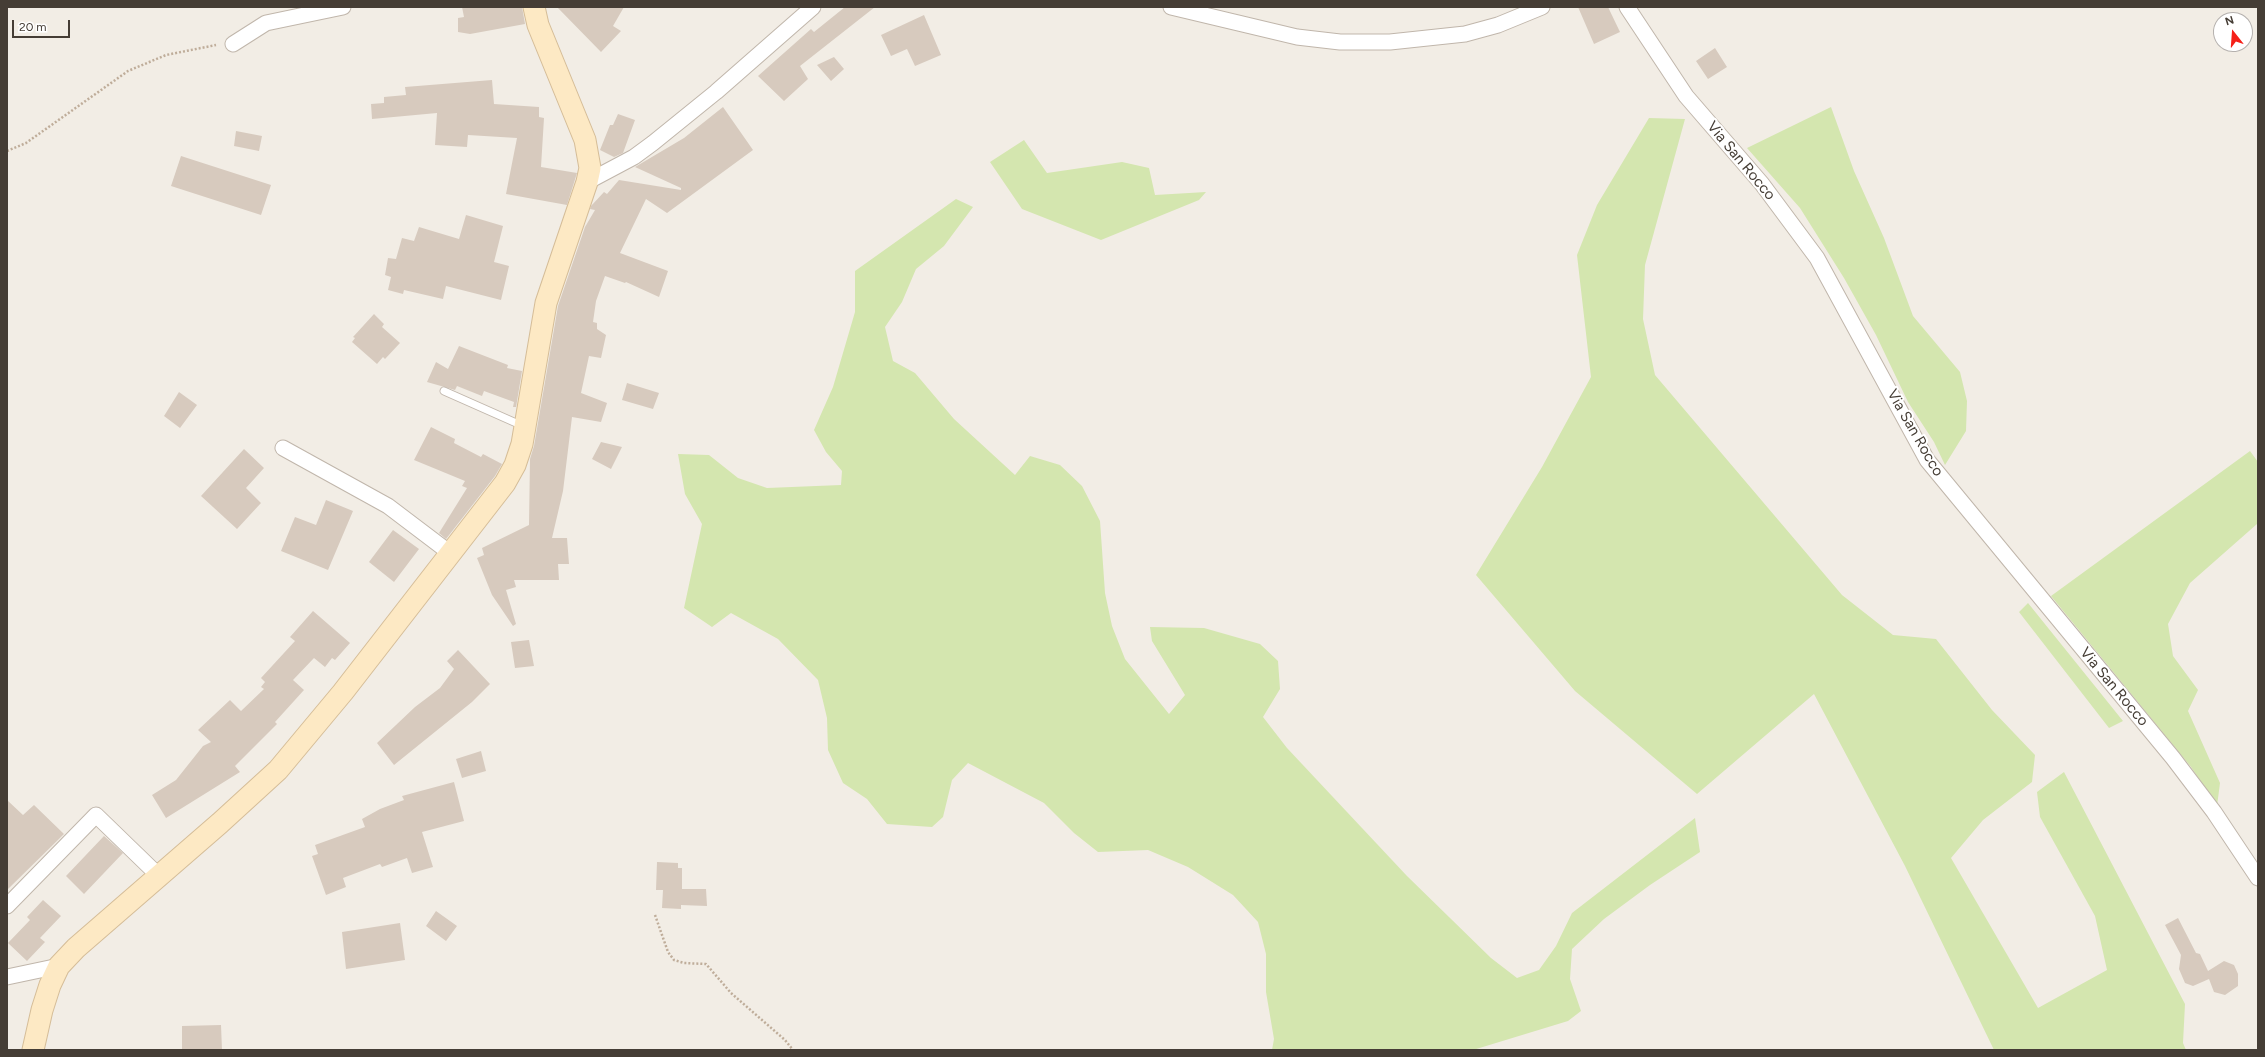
<!DOCTYPE html>
<html>
<head>
<meta charset="utf-8">
<style>
	body { margin:0 }
	#map { position:relative; width:2265px; height:1057px; overflow:hidden; background:#f2ede5; font-family:Figtree,sans-serif }
	canvas { display:block }
	.frame { position:absolute; inset:0; border:8px solid #453d35; pointer-events:none }
	.north { position:absolute; left:2213px; top:12px; width:40px; height:40px; box-sizing:border-box; background:#fff; border:1px solid #b5b1ae; border-radius:50%; rotate:343deg; font-size:11px; font-weight:700; line-height:16px; text-align:center; color:#453d35 }
	.north::after { content:''; display:block; margin:auto; width:14px; height:18px; background:#f52019; clip-path:polygon(50% 0,100% 100%,50% 72%,0 100%) }
	.scale { position:absolute; left:12px; top:20px; width:58px; height:18px; box-sizing:border-box; border:2px solid #453d35; border-top:0; padding-left:5px; font-size:12px; line-height:14px; white-space:nowrap; color:#453d35; -webkit-text-stroke:3px #fff; paint-order:stroke }
</style>
</head>
<body>
<div id="map">
<canvas width="2265" height="1057"></canvas>
<div class="frame"></div>
<div class="north">N</div>
<div class="scale">20 m</div>
</div>
<script>
const c = document.querySelector('canvas').getContext('2d');
c.lineJoin = 'round';
function fill(path, color) {
  c.fillStyle = color;
  c.fill(path, 'evenodd');
}
function shape(rows) {
  const path = new Path2D();
  for (const r of rows) {
    path.moveTo(r[0], r[1]);
    for (let i = 2; i < r.length; i += 2) path.lineTo(r[i], r[i + 1]);
  }
  return path;
}
function strokePath(path, color, width, dash) {
  c.strokeStyle = color;
  c.lineWidth = width;
  c.lineCap = dash ? 'butt' : 'round';
  c.setLineDash(dash || []);
  c.stroke(path);
}
function drawText(font, color, halo, rows, align = 'center') {
  c.font = font + ' Figtree,sans-serif';
  c.lineWidth = 4;
  c.setLineDash([]);
  c.textBaseline = 'middle';
  c.strokeStyle = halo;
  c.fillStyle = color;
  for (const [text, x, y, turn = 0] of rows) {
    c.save();
    c.translate(x, y);
    c.rotate((+turn || 0) * Math.PI / 180);
    c.textAlign = isNaN(turn) ? turn : align;
    if (halo) c.strokeText(text, 0, 0);
    c.fillText(text, 0, 0);
    c.restore();
  }
}
const green = shape([
	[1831,107,1854,171,1884,238,1913,316,1960,372,1967,401,1966,431,1945,465,1934,442,1908,402,1876,335,1844,278,1800,208,1747,148],
	[1649,118,1685,119,1645,265,1643,319,1655,375,1842,595,1893,635,1936,639,1992,710,2035,755,2032,782,1983,820,1951,858,2038,1008,2107,970,2095,916,2040,817,2037,792,2064,772,2185,1004,2183,1043,2186,1050,1994,1050,1905,866,1814,694,1697,794,1575,691,1476,575,1542,467,1591,377,1577,255,1597,205],
	[1024,140,1047,173,1122,162,1149,168,1155,195,1206,192,1199,200,1101,240,1022,209,990,162],
	[956,199,973,207,944,246,916,269,902,302,885,327,893,361,915,373,954,419,1015,475,1030,456,1060,465,1082,486,1100,521,1105,593,1112,626,1125,659,1169,714,1185,695,1152,641,1150,627,1204,628,1260,644,1278,661,1280,689,1263,717,1287,748,1407,876,1491,958,1517,978,1539,970,1556,946,1572,913,1695,818,1700,852,1650,885,1604,919,1572,949,1570,979,1581,1011,1568,1021,1473,1050,1272,1050,1274,1039,1266,992,1266,954,1258,922,1233,895,1188,867,1148,850,1098,852,1074,833,1044,803,968,763,952,780,943,817,932,827,887,824,867,799,843,783,828,750,827,718,818,680,778,639,731,613,712,627,684,608,702,524,685,494,678,454,709,455,738,478,767,488,841,485,842,471,826,452,814,430,833,387,855,312,855,271],
	[2250,451,2258,462,2257,524,2190,583,2168,624,2173,656,2198,690,2188,711,2220,783,2217,806,2191,767,2051,596],
	[2028,603,2123,721,2109,728,2019,612]
]);
const building = shape([
	[462,7,522,7,525,24,470,34,458,32,458,18,464,17],
	[557,7,624,7,613,26,621,31,601,52],
	[845,7,875,7,800,66,808,79,784,101,758,76,811,29,814,32],
	[1578,7,1608,7,1620,32,1594,44],
	[924,15,941,55,915,66,907,49,891,56,881,35],
	[1715,48,1727,67,1708,79,1696,61],
	[834,57,844,69,831,81,817,65],
	[492,80,494,104,539,107,539,117,544,118,541,167,577,173,567,205,506,194,517,138,468,135,467,147,435,145,437,113,372,119,371,104,384,103,384,97,406,95,405,87],
	[723,107,753,150,667,213,646,199,620,253,668,271,659,297,626,282,625,283,605,276,596,301,593,322,597,323,597,329,606,335,601,358,589,356,581,393,607,403,601,422,572,417,563,491,552,538,567,538,569,564,558,564,559,580,514,580,516,587,506,590,516,624,513,626,492,595,477,558,484,555,482,548,529,525,530,459,534,446,558,306,585,227,595,210,590,209,591,206,604,192,607,194,619,180,681,190,681,188,635,167,684,138],
	[618,114,635,120,623,153,614,157,600,150,610,125,613,125],
	[236,131,262,136,259,151,234,146],
	[181,156,271,185,261,215,171,186],
	[466,215,503,226,494,262,509,266,501,300,446,286,443,299,404,290,403,294,388,290,391,277,385,275,388,258,396,259,402,238,414,241,419,227,459,239],
	[374,314,384,324,382,327,400,343,385,359,383,357,377,364,352,342,355,338,353,337],
	[459,346,508,365,507,368,522,371,516,407,513,407,514,402,484,391,482,396,457,386,455,390,427,382,436,362,448,369],
	[627,383,659,393,653,409,622,400],
	[179,392,197,405,180,428,164,416],
	[431,427,455,439,454,443,481,457,483,454,502,464,495,476,446,539,439,533,467,488,462,486,465,481,414,460],
	[601,442,622,447,611,469,592,459],
	[244,449,264,468,246,488,261,503,237,529,201,496],
	[326,500,353,511,328,570,281,551,295,517,316,525],
	[393,530,419,549,394,582,369,562],
	[313,611,350,643,335,660,332,658,325,667,314,658,293,680,304,690,275,722,277,724,235,766,240,772,166,818,152,795,176,780,203,746,211,742,198,730,230,700,241,711,264,689,261,687,265,682,261,678,295,641,290,637],
	[529,640,534,666,515,668,511,642],
	[458,650,490,684,472,702,394,765,377,743,415,707,440,688,454,669,447,661],
	[481,751,486,771,462,778,456,759],
	[454,782,464,821,422,832,433,867,412,873,407,858,382,867,380,864,343,878,346,887,326,895,312,856,318,854,315,845,365,827,362,819,380,809,404,800,402,796],
	[7,800,23,815,34,805,64,834,7,890],
	[104,836,123,853,84,894,66,876],
	[657,862,678,863,678,868,682,868,682,889,706,889,707,906,681,905,681,909,662,908,663,890,656,890],
	[43,900,61,916,40,938,45,942,27,961,8,943,30,920,27,917],
	[436,911,457,926,446,941,426,926],
	[2178,918,2196,953,2200,954,2208,971,2224,961,2234,965,2238,974,2238,986,2225,995,2214,992,2209,979,2193,986,2185,983,2179,969,2181,955,2165,925],
	[400,923,405,960,346,969,342,932],
	[221,1025,222,1050,182,1050,182,1026]
]);
const path = shape([
	[7,151,26,143,128,71,166,55,216,45],
	[655,915,668,952,674,960,684,963,706,964,731,993,785,1040,793,1050]
]);
const lane = shape([
	[444,391,523,426]
]);
const street = shape([
	[1171,7,1297,37,1340,42,1390,42,1465,34,1498,25,1542,7],
	[1627,7,1686,96,1762,184,1817,258,1927,460,2173,758,2214,812,2258,878],
	[233,44,266,23,343,7],
	[587,182,634,157,653,143,716,92,813,7],
	[283,448,388,506,450,553],
	[7,906,96,815,159,876],
	[7,977,59,966]
]);
const secondary = shape([
	[33,1050,42,1010,50,985,59,966,76,948,220,823,278,770,343,692,505,483,515,465,522,444,546,303,587,182,590,168,585,140,538,25,534,7]
]);
const streetNames = [
	["Via San Rocco",1741,161,50],
	["Via San Rocco",1915,433,60],
	["Via San Rocco",2114,687,50]
];
fill(green, '#d4e6af');
fill(building, '#d7cabe');
strokePath(lane, '#c0b6ab', 9);
strokePath(street, '#c0b6ab', 17);
strokePath(secondary, '#d5bd98', 23);
strokePath(path, '#bfad9a', 2.5, [2, 2]);
strokePath(lane, '#fff', 7);
strokePath(street, '#fff', 15);
strokePath(secondary, '#fde9c4', 21);
drawText('15px', '#453d35', '#fff', streetNames);
</script>
</body>
</html>
